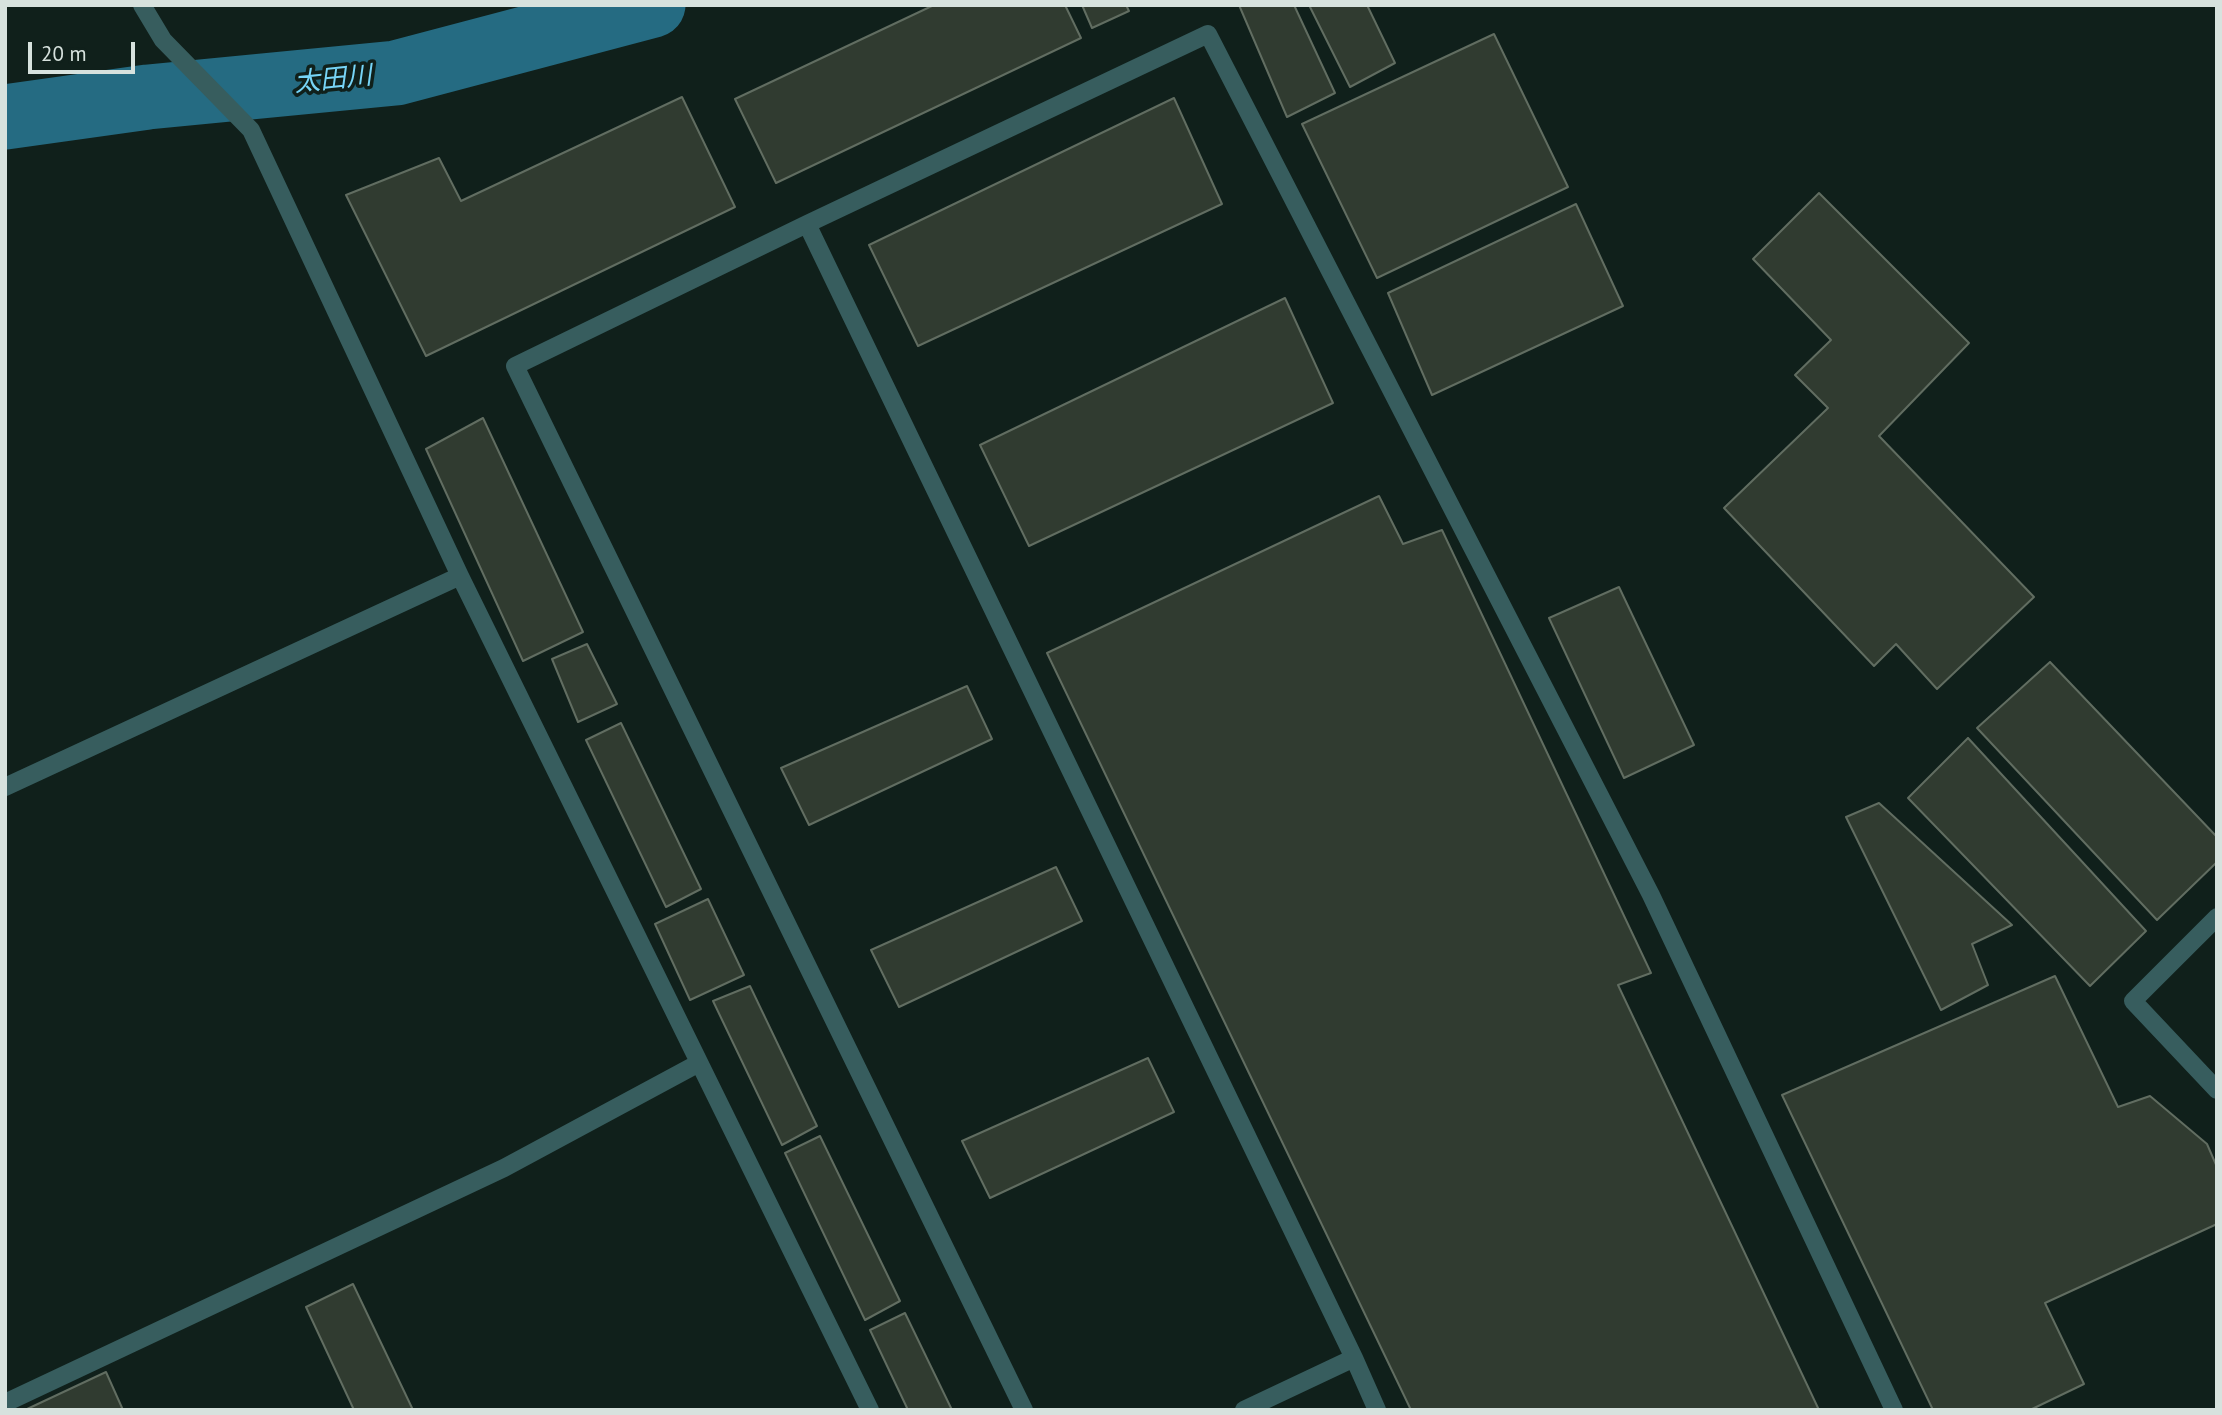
<!DOCTYPE html>
<html>
<head>
<meta charset="utf-8">
<style>
	body { margin:0 }
	#map { position:relative; width:2222px; height:1415px; overflow:hidden; background:#10201b; font-family:"PT Sans",sans-serif }
	canvas { display:block }
	.frame { position:absolute; inset:0; border:7px solid #d7e2de; pointer-events:none }
	.scale { position:absolute; left:28px; top:42px; width:107px; height:32px; box-sizing:border-box; border:4px solid #d7e2de; border-top:0; padding-left:9px; font-size:21px; line-height:24px; white-space:nowrap; color:#d7e2de; -webkit-text-stroke:5px #10201b; paint-order:stroke }
</style>
</head>
<body>
<div id="map">
<canvas width="2222" height="1415"></canvas>
<div class="frame"></div>
<div class="scale">20 m</div>
</div>
<script>
const c = document.querySelector('canvas').getContext('2d');
c.lineJoin = 'round';
function shape(rows) {
  const path = new Path2D();
  for (const r of rows) {
    path.moveTo(r[0], r[1]);
    for (let i = 2; i < r.length; i += 2) path.lineTo(r[i], r[i + 1]);
  }
  return path;
}
function strokePath(path, color, width, dash) {
  c.strokeStyle = color;
  c.lineWidth = width;
  c.lineCap = dash ? 'butt' : 'round';
  c.setLineDash(dash || []);
  c.stroke(path);
}
function fill(path, color) {
  c.fillStyle = color;
  c.fill(path, 'evenodd');
}
function drawText(font, color, halo, rows, align = 'center') {
  c.font = font + ' "PT Sans","Noto Sans JP",sans-serif';
  c.lineWidth = 7;
  c.setLineDash([]);
  c.textBaseline = 'middle';
  c.strokeStyle = halo;
  c.fillStyle = color;
  for (const [text, x, y, turn = 0] of rows) {
    c.save();
    c.translate(x, y);
    c.rotate((+turn || 0) * Math.PI / 180);
    c.textAlign = isNaN(turn) ? turn : align;
    if (halo) c.strokeText(text, 0, 0);
    c.fillText(text, 0, 0);
    c.restore();
  }
}
const river = shape([
	[5,117,148,97,396,73,653,5]
]);
const building = shape([
	[934,5,1065,5,1081,38,776,183,735,99,934,5],
	[1082,5,1126,5,1129,11,1092,28,1082,5],
	[1239,5,1294,5,1335,93,1287,117,1239,5],
	[1309,5,1367,5,1395,63,1350,87,1309,5],
	[1494,34,1568,187,1377,278,1302,124,1494,34],
	[682,97,735,207,426,356,346,195,439,158,461,201,682,97],
	[1174,98,1222,204,918,346,869,245,1174,98],
	[1819,193,1969,343,1879,436,2034,597,1937,689,1896,644,1874,666,1724,508,1828,408,1795,375,1831,340,1753,259,1819,193],
	[1576,204,1623,306,1432,395,1388,293,1576,204],
	[1285,298,1333,403,1029,546,980,445,1285,298],
	[483,418,583,632,523,661,426,449,483,418],
	[1379,496,1403,544,1442,530,1651,973,1618,985,1819,1410,1411,1410,1047,653,1379,496],
	[1619,587,1694,745,1624,778,1549,618,1619,587],
	[587,644,617,704,578,722,552,659,587,644],
	[2050,662,2217,837,2217,862,2157,920,1977,728,2050,662],
	[967,686,992,739,809,825,781,768,967,686],
	[621,723,701,889,666,907,586,740,621,723],
	[1968,738,2146,931,2090,986,1908,798,1968,738],
	[1879,803,2012,925,1972,944,1988,985,1941,1010,1846,817,1879,803],
	[1056,867,1082,921,899,1007,871,950,1056,867],
	[708,899,744,975,690,1000,655,924,708,899],
	[2055,976,2118,1107,2150,1096,2207,1144,2217,1167,2217,1224,2045,1303,2084,1384,2030,1410,1933,1410,1782,1095,2055,976],
	[750,986,817,1126,782,1145,713,1001,750,986],
	[1148,1058,1174,1112,990,1198,962,1141,1148,1058],
	[820,1136,900,1301,865,1320,785,1153,820,1136],
	[353,1284,413,1410,354,1410,306,1307,353,1284],
	[905,1313,952,1410,908,1410,870,1330,905,1313],
	[106,1372,123,1410,25,1410,106,1372]
]);
const minor = shape([
	[142,5,163,40,251,130,460,576,870,1410],
	[807,224,1354,1358,1377,1410],
	[5,787,460,576],
	[2217,917,2133,1001,2217,1090],
	[5,1403,504,1168,699,1063],
	[1024,1410,515,366,807,224,1208,34,1651,895,1894,1410],
	[1244,1410,1354,1358]
]);
const waterNames = [
	["太田川",333,80,-6]
];
strokePath(river, '#256b82', 65);
fill(building, '#303b30');
strokePath(building, '#616d61', 2);
strokePath(minor, '#375d5e', 18);
drawText('italic 26px', '#77d5f7', '#10201b', waterNames);
</script>
</body>
</html>
